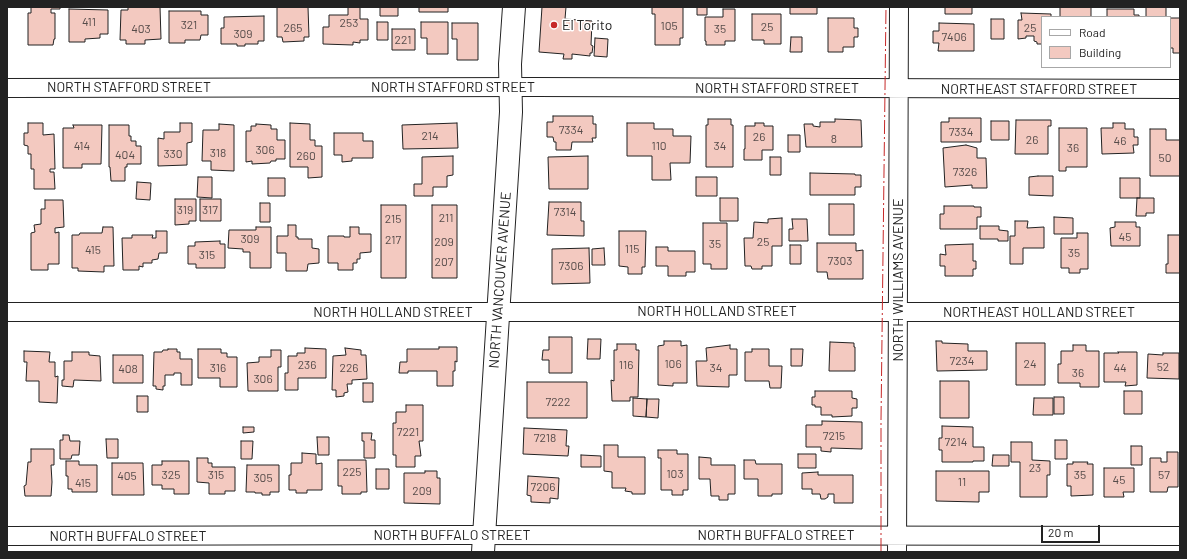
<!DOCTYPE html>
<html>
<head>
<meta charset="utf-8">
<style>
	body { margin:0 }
	#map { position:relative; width:1187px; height:559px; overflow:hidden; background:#fff; font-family:Barlow,sans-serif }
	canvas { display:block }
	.frame { position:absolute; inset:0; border:8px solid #222; pointer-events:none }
	.legend { position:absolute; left:1041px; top:16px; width:130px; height:52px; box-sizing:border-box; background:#fff; border:1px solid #a7a7a7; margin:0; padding:5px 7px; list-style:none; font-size:12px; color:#222 }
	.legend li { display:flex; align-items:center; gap:8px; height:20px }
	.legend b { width:20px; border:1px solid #a7a7a7 }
	.scale { position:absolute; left:1041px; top:525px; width:59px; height:18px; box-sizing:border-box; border:2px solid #222; border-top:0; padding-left:5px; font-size:12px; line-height:14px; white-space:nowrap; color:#222; -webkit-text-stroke:3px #fff; paint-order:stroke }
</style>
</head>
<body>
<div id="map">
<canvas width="1187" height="559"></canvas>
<div class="frame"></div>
<ul class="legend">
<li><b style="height:5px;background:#fff"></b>Road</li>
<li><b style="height:11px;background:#f3c9c0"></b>Building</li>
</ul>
<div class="scale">20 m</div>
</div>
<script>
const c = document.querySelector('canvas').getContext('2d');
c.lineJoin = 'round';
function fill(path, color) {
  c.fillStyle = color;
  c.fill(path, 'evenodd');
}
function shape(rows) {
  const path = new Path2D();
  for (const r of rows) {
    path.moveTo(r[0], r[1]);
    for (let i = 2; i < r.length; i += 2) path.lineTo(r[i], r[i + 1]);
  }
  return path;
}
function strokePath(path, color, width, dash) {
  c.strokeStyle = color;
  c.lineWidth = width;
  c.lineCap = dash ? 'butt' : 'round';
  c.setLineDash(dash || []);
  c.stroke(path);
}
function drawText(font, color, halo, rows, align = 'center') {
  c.font = font + ' Barlow,sans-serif';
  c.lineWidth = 3;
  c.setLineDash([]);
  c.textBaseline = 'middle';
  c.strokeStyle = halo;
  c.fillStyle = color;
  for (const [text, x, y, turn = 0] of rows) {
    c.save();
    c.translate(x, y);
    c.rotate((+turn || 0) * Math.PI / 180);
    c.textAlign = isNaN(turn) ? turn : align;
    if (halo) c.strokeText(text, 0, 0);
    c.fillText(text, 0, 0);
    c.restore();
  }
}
const building = shape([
	[31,7,60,7,60,9,51,9,51,13,55,13,55,39,54,39,53,45,28,45,28,13,31,13,31,7],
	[128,7,160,7,161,39,145,40,145,44,126,44,126,40,120,40,121,10,128,10,128,7],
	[277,7,308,7,309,37,304,37,304,41,283,42,282,37,277,37,277,7],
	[348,7,360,7,360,19,368,19,368,40,360,40,360,43,353,42,353,45,323,44,323,27,329,27,329,15,348,15,348,7],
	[380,7,398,7,398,16,380,16,380,7],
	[419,7,448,7,448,12,419,12,419,7],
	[542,7,566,7,565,19,592,21,591,45,593,46,592,53,590,53,590,56,572,54,572,59,563,59,564,54,539,52,542,7],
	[652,7,683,7,683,38,680,38,680,45,655,45,655,14,652,14,652,7],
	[697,7,707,7,707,15,697,15,697,7],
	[790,7,817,7,817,14,790,14,790,7],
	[945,7,972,7,972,14,945,14,945,7],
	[1060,7,1091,7,1091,17,1060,17,1060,7],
	[1146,7,1166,7,1166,17,1146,17,1146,7],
	[69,9,108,10,108,34,100,34,100,38,85,39,85,42,69,42,69,9],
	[723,9,735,9,735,41,725,41,725,45,706,45,706,41,705,41,705,17,723,17,723,9],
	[1107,9,1134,9,1134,15,1139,15,1139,17,1107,17,1107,9],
	[169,11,201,11,201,15,208,15,208,35,201,35,200,40,185,40,185,43,169,43,169,11],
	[1021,13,1051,14,1051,17,1042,17,1042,44,1037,44,1037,42,1034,41,1034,36,1026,36,1026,38,1018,39,1018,20,1022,20,1021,13],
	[752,14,781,14,781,44,764,44,764,40,752,40,752,14],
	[264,16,264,41,258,41,258,44,245,44,245,46,237,46,237,44,221,44,221,28,224,28,224,17,264,16],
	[828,18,854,18,854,28,858,28,858,37,854,37,854,47,843,47,843,52,828,52,828,18],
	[1170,18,1180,18,1180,53,1173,53,1173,48,1170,48,1170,18],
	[991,19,1004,19,1004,39,991,39,991,19],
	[377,22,388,22,388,40,377,40,377,22],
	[421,22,448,22,448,54,427,54,427,38,421,38,421,22],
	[452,23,478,23,478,60,457,60,457,39,452,39,452,23],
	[939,23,974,24,974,51,938,51,939,43,933,43,933,31,939,31,939,23],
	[392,29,415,29,415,50,392,50,392,29],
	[791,37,802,37,802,52,790,52,791,37],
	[595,38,608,39,607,57,594,56,595,38],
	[553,116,593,116,593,124,596,124,596,138,592,138,593,142,572,142,571,150,556,150,556,142,554,142,553,137,547,137,547,122,553,122,553,116],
	[949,118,981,118,981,142,941,142,941,122,949,122,949,118],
	[708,119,731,119,731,125,733,125,733,167,706,167,706,125,708,125,708,119],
	[835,119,861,120,862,147,806,147,804,124,813,124,813,126,820,127,820,122,835,122,835,119],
	[1016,120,1051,120,1051,126,1048,126,1048,154,1015,154,1016,120],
	[991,121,1009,121,1009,140,991,140,991,121],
	[28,123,43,123,43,135,54,134,55,169,50,169,50,172,54,172,55,189,34,189,34,169,31,169,31,154,28,154,28,146,24,145,24,133,28,133,28,123],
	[180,123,192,123,192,142,187,143,187,165,158,166,158,138,164,139,164,132,180,132,180,123],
	[290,123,310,124,310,140,315,140,315,146,322,146,322,177,308,178,308,167,290,167,290,123],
	[457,123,458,148,403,149,402,125,457,123],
	[627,123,654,123,654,129,673,129,673,136,691,136,690,163,670,163,671,180,652,180,652,156,627,156,627,123],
	[755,123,764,123,764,126,773,126,773,150,762,150,762,160,744,160,744,149,745,149,745,126,755,126,755,123],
	[1113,123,1125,123,1125,129,1134,129,1134,137,1138,137,1138,145,1133,145,1134,153,1102,154,1101,128,1113,128,1113,123],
	[219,124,234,125,234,171,211,170,211,161,202,161,203,130,219,130,219,124],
	[256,124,271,125,271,129,277,129,277,140,285,140,285,159,276,159,276,161,271,161,270,163,252,164,252,161,246,162,246,131,251,131,251,126,256,126,256,124],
	[73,125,102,125,101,164,82,164,82,168,63,168,63,128,74,128,73,125],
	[109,125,129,125,129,136,131,136,131,141,136,141,136,146,141,146,141,164,127,164,127,167,125,167,125,181,111,181,110,167,109,167,109,125],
	[1059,128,1087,128,1087,167,1066,167,1066,171,1059,171,1059,128],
	[1150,129,1166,129,1166,140,1180,140,1180,176,1150,176,1150,129],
	[334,133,363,133,363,141,373,141,373,158,352,158,352,161,342,162,342,155,334,155,334,133],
	[788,135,800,135,800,152,788,152,788,135],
	[966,145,977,148,977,158,986,158,987,188,972,188,972,185,945,187,943,148,966,145],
	[453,156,453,175,447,176,447,187,433,187,433,196,414,196,414,184,422,184,422,157,453,156],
	[588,156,588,189,549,189,548,157,588,156],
	[770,157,781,157,781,175,770,175,770,157],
	[810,173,855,174,855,175,861,175,861,187,855,187,855,195,810,195,810,173],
	[1038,176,1053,176,1053,196,1029,195,1029,177,1038,176],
	[198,177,212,177,212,198,197,197,198,177],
	[696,177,717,177,717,196,696,196,696,177],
	[268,178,285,178,285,196,268,196,268,178],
	[1120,178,1140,178,1140,198,1120,198,1120,178],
	[137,182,151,183,150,200,136,199,137,182],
	[720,198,738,198,738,221,720,221,720,198],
	[1137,198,1154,198,1154,213,1146,213,1146,216,1136,216,1137,198],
	[175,199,196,199,196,221,189,221,189,224,175,225,175,199],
	[200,199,221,199,221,221,200,221,200,199],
	[45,200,63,200,64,227,55,228,55,233,59,232,59,264,48,264,48,270,31,270,31,233,35,232,34,225,41,224,41,209,45,209,45,200],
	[549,202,581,202,581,221,584,221,584,236,547,235,549,202],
	[260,203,270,203,270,222,260,222,260,203],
	[829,204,854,204,854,235,829,235,829,204],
	[381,205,406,205,406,278,381,278,381,205],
	[432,205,457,205,457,278,432,278,432,205],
	[944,206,974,206,974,207,981,207,981,217,977,217,977,229,940,229,940,214,944,214,944,206],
	[1054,217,1073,218,1073,234,1054,234,1054,217],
	[782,218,782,246,772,246,772,266,762,266,762,269,752,269,751,266,745,266,744,238,753,238,754,222,768,223,768,219,782,218],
	[792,219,807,219,808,241,789,241,789,229,793,229,792,219],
	[1015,221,1028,221,1027,228,1044,227,1044,248,1023,248,1023,264,1010,264,1010,236,1015,236,1015,221],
	[1115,222,1136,222,1136,227,1140,227,1140,246,1111,246,1110,228,1115,227,1115,222],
	[703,223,727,223,727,269,711,269,711,264,703,264,703,223],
	[288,225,296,225,296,237,298,237,298,239,312,239,312,248,319,249,319,263,308,264,307,271,286,271,286,253,277,253,277,236,288,236,288,225],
	[980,226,999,226,999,230,1008,231,1008,241,998,241,998,239,980,239,980,226],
	[103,227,113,227,114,266,104,266,104,272,78,271,78,268,72,268,72,235,79,235,80,233,102,233,103,227],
	[256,227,271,227,271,268,250,268,250,252,243,252,243,249,228,248,229,230,256,230,256,227],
	[350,227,359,227,359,234,371,234,371,252,360,253,360,259,357,259,357,263,353,263,353,270,338,270,338,263,328,263,328,236,344,236,344,237,350,237,350,227],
	[156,231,167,231,167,253,159,253,158,259,152,260,152,263,143,263,143,267,139,266,139,270,123,270,122,238,132,238,132,235,153,235,152,238,156,238,156,231],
	[619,231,646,231,645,267,642,267,642,274,628,274,628,267,619,266,619,231],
	[1077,233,1088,233,1088,269,1080,269,1080,273,1069,273,1069,268,1061,268,1061,238,1077,238,1077,233],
	[1168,235,1180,235,1180,273,1166,273,1166,264,1168,264,1168,235],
	[220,241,220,244,225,244,225,268,196,268,196,264,188,264,188,246,195,246,195,242,220,241],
	[817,243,856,243,856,251,863,250,863,279,828,279,827,272,817,272,817,243],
	[973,244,973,261,976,261,976,269,973,269,973,276,945,276,945,266,940,266,940,254,946,255,945,245,973,244],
	[790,245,801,245,801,264,790,264,790,245],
	[656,247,668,247,668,251,695,251,695,272,686,272,686,276,668,276,668,266,656,266,656,247],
	[589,248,590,283,552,284,552,249,589,248],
	[604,248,605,265,592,265,592,249,604,248],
	[549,337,572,337,572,373,549,373,549,360,542,360,543,350,549,350,549,337],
	[588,339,601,339,600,359,587,359,588,339],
	[664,341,681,341,681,346,687,345,687,383,673,383,673,386,658,385,658,346,664,345,664,341],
	[936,341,942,341,942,343,968,344,968,351,987,351,987,370,937,371,936,341],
	[830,342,854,343,854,347,855,347,855,371,829,371,830,342],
	[1016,343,1045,343,1045,385,1016,385,1016,343],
	[617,344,636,344,636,350,639,350,638,397,630,397,630,401,612,401,611,380,614,381,614,350,617,350,617,344],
	[730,345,730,349,737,349,737,375,729,375,729,387,697,386,696,361,707,361,706,348,730,345],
	[1073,345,1086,345,1086,351,1099,351,1099,387,1080,387,1080,383,1058,383,1058,364,1061,364,1061,351,1073,351,1073,345],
	[439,347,457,347,457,362,455,361,455,371,453,371,453,386,437,386,437,371,408,371,408,373,399,373,400,362,407,362,407,349,439,349,439,347],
	[305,348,326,349,326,378,298,378,298,390,285,390,285,373,288,373,288,356,297,356,297,353,305,353,305,348],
	[345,348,361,350,361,355,366,355,367,379,352,380,352,384,347,384,348,392,344,393,344,396,336,397,336,390,332,390,333,356,346,355,345,348],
	[168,349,177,349,177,352,180,352,180,359,192,359,192,385,181,385,181,373,174,373,174,375,165,375,165,386,163,386,163,390,156,389,156,386,153,386,154,352,162,352,163,350,168,350,168,349],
	[198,349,221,349,221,353,227,353,227,357,237,357,237,387,220,387,220,378,198,378,198,349],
	[752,349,769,349,769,366,782,366,781,388,770,388,769,381,745,381,745,352,752,352,752,349],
	[791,349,803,349,802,366,791,366,791,349],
	[271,350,281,350,281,367,278,367,278,391,248,391,247,363,259,362,259,357,271,357,271,350],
	[24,351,50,352,49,362,55,362,55,377,58,376,57,403,39,402,39,381,26,381,27,362,24,362,24,351],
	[72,352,89,352,89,355,100,356,101,381,74,380,73,387,62,386,62,380,64,380,64,361,72,361,72,352],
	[1118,352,1137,352,1137,385,1125,386,1126,382,1104,382,1104,353,1119,353,1118,352],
	[1163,353,1179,353,1179,379,1147,378,1148,354,1163,355,1163,353],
	[113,355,143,355,143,383,113,383,113,355],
	[940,381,969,381,969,418,940,418,940,381],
	[527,382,587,382,587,418,527,418,527,382],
	[363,383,373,383,373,402,363,402,363,383],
	[815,391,852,391,852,398,857,399,857,408,852,408,852,416,832,417,832,415,821,415,821,407,815,407,815,405,812,405,812,397,815,397,815,391],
	[1124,391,1142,391,1142,414,1124,414,1124,391],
	[137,396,148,396,148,412,137,412,137,396],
	[1054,397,1064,397,1064,414,1054,414,1054,397],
	[633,398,647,399,646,417,633,416,633,398],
	[1034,398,1053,398,1053,415,1033,415,1034,398],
	[647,399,659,399,658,418,646,417,647,399],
	[406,405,423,405,423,441,419,441,421,456,415,456,415,467,396,467,396,455,393,455,393,423,396,423,396,412,406,412,406,405],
	[822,421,862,422,862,449,831,448,831,452,821,451,821,447,806,447,806,425,822,425,822,421],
	[942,426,973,427,973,447,984,447,984,461,973,461,973,462,942,462,942,450,939,450,939,438,942,438,942,426],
	[243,427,254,427,254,432,243,433,243,427],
	[524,428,567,430,566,446,569,446,568,456,523,454,524,428],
	[362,433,372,433,371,440,375,440,375,458,364,458,364,441,362,441,362,433],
	[63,435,69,435,70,441,80,441,79,455,72,455,71,459,60,459,60,440,63,440,63,435],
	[317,437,329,437,329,455,318,455,317,437],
	[106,439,118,439,118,458,107,458,106,439],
	[1055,440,1067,440,1067,459,1055,459,1055,440],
	[241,441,253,441,252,459,241,459,241,441],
	[1011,442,1032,442,1032,460,1050,461,1050,475,1047,475,1047,497,1020,497,1020,462,1011,462,1011,442],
	[604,445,618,445,618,457,645,457,645,494,632,494,632,492,625,491,626,488,612,488,612,472,604,471,604,445],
	[1131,446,1142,446,1142,465,1131,465,1131,446],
	[31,449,54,449,54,465,51,465,52,482,51,496,25,496,24,486,26,485,28,462,31,462,31,449],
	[658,450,677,450,677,454,688,454,688,490,683,490,683,495,672,495,672,490,661,490,661,458,658,458,658,450],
	[1167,452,1178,452,1178,487,1168,487,1167,492,1150,492,1150,458,1161,458,1161,462,1167,462,1167,452],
	[302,453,316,454,316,464,322,463,322,490,307,490,307,493,296,493,296,490,289,490,289,475,291,475,291,463,302,463,302,453],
	[798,454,816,454,816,468,798,468,798,454],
	[581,455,601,456,601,467,581,467,581,455],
	[993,455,1009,455,1009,466,992,466,993,455],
	[699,457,711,458,711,465,735,465,735,494,728,494,728,500,719,500,719,496,711,496,710,479,699,479,699,457],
	[197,458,208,458,208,463,212,463,212,467,235,467,235,491,225,491,225,494,209,494,209,483,197,482,197,458],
	[338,460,366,460,367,492,361,492,361,494,342,494,342,486,338,486,338,460],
	[744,460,755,460,756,464,782,464,782,494,772,494,772,496,758,496,758,479,744,479,744,460],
	[66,461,79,461,79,465,97,465,97,492,72,492,72,489,68,489,68,476,66,476,66,461],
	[162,461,189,461,189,494,174,494,174,489,162,489,162,485,152,485,152,465,162,465,162,461],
	[1073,462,1088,462,1087,464,1093,464,1093,495,1071,496,1071,486,1067,486,1067,464,1073,464,1073,462],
	[112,463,143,463,144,495,112,495,112,463],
	[247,465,279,465,279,492,270,492,270,495,262,495,262,493,255,493,255,492,246,492,247,465],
	[1104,468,1134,468,1134,492,1123,492,1124,497,1104,497,1104,468],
	[376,469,389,469,389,489,376,489,376,469],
	[425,471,437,471,437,478,440,478,440,504,404,503,404,473,425,473,425,471],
	[936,471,989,471,989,492,979,492,979,502,936,501,936,471],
	[818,472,818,475,853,475,853,503,834,503,834,494,828,494,828,497,825,499,821,499,820,494,812,494,812,489,802,489,802,473,818,472],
	[528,476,559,478,558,499,550,498,550,503,531,502,531,496,527,495,528,476]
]);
const minor = shape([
	[7,88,535,87,1180,89],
	[7,312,1180,312],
	[7,536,456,535,1180,536],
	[897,552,899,7]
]);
const tertiary = shape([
	[483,552,511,112,510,64,514,7]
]);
const power = shape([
	[881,552,881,421,886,7]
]);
const markers = [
	[554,25,4,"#c62828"]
];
const numberNames = [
	["411",89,22],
	["253",349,23],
	["321",189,25],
	["105",669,26],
	["25",767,27],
	["265",293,28],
	["25",1030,28],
	["403",141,29],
	["35",720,29],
	["309",243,34],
	["7406",954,37],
	["221",403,40],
	["7334",571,130],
	["7334",961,132],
	["214",430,136],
	["26",759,137],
	["8",834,139],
	["26",1032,140],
	["46",1120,141],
	["414",82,146],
	["110",659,146],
	["34",720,146],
	["36",1073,148],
	["306",265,150],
	["318",218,153],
	["330",173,154],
	["404",125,155],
	["260",306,156],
	["50",1165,158],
	["7326",965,172],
	["319",185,210],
	["317",210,210],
	["7314",565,212],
	["211",446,218],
	["215",393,219],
	["45",1125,237],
	["309",250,239],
	["217",393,240],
	["209",444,242],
	["25",763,242],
	["35",715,244],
	["115",632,249],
	["415",93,250],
	["35",1074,253],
	["315",207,255],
	["7303",840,261],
	["207",444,262],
	["7306",571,266],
	["7234",962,361],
	["106",673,364],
	["24",1030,364],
	["236",307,365],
	["116",626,365],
	["52",1163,367],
	["316",218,368],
	["226",349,368],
	["34",716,368],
	["44",1120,368],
	["408",128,369],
	["36",1078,373],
	["306",263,379],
	["7222",558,402],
	["7221",408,432],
	["7215",834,436],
	["7218",545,438],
	["7214",956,442],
	["23",1035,468],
	["225",352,472],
	["103",675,474],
	["325",171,475],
	["315",216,475],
	["35",1080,475],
	["57",1164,475],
	["405",127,476],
	["305",263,478],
	["45",1119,480],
	["11",962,482],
	["415",83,483],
	["7206",543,487],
	["209",422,491]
];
const poiNames = [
	["El Torito",562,25]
];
const streetNames = [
	["NORTH STAFFORD STREET",129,87],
	["NORTH STAFFORD STREET",453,87],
	["NORTH STAFFORD STREET",777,88],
	["NORTHEAST STAFFORD STREET",1039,89],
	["NORTH VANCOUVER AVENUE",500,280,-86],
	["NORTH WILLIAMS AVENUE",898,280,-90],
	["NORTH HOLLAND STREET",717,311],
	["NORTH HOLLAND STREET",393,312],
	["NORTHEAST HOLLAND STREET",1039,312],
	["NORTH BUFFALO STREET",452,535],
	["NORTH BUFFALO STREET",776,535],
	["NORTH BUFFALO STREET",128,536]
];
fill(building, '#f3c9c0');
strokePath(building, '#222', 1);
strokePath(minor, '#222', 20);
strokePath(tertiary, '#222', 24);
strokePath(minor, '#fff', 18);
strokePath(tertiary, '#fff', 22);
strokePath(power, '#c62828', 1, [14, 3, 2, 3]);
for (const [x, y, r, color] of markers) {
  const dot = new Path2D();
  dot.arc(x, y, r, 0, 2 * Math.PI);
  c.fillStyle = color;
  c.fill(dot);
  strokePath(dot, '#fff', 1.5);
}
drawText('12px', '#564c4a', null, numberNames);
drawText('14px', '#222', '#fff', poiNames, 'left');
drawText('14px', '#222', '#fff', streetNames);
</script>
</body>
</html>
